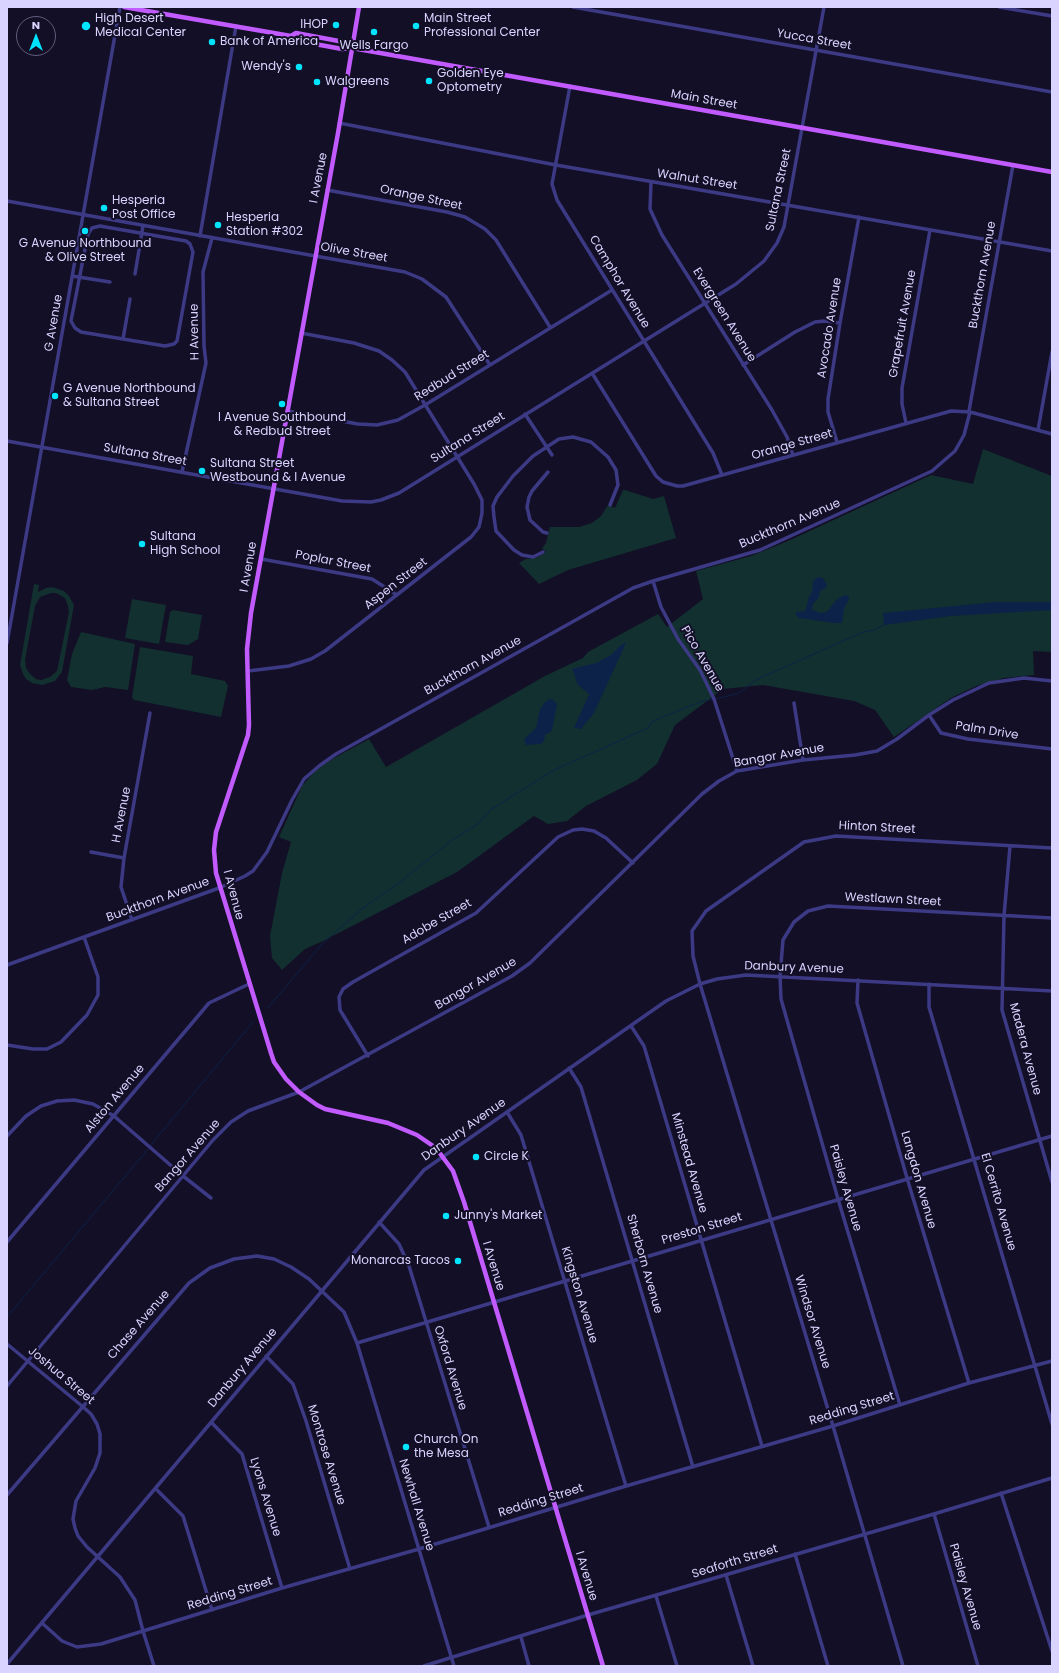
<!DOCTYPE html>
<html>
<head>
<meta charset="utf-8">
<style>
	body { margin:0 }
	#map { position:relative; width:1059px; height:1673px; overflow:hidden; background:#130f26; font-family:Poppins,sans-serif }
	canvas { display:block }
	.frame { position:absolute; inset:0; border:8px solid #d9d4ff; pointer-events:none }
	.north { position:absolute; left:16px; top:16px; width:40px; height:40px; box-sizing:border-box; background:#130f26; border:1px solid #625e7d; border-radius:50%; rotate:0deg; font-size:11px; font-weight:700; line-height:16px; text-align:center; color:#d9d4ff }
	.north::after { content:''; display:block; margin:auto; width:14px; height:18px; background:#00e5ff; clip-path:polygon(50% 0,100% 100%,50% 72%,0 100%) }
</style>
</head>
<body>
<div id="map">
<canvas width="1059" height="1673"></canvas>
<div class="frame"></div>
<div class="north">N</div>
</div>
<script>
const c = document.querySelector('canvas').getContext('2d');
c.lineJoin = 'round';
function fill(path, color) {
  c.fillStyle = color;
  c.fill(path, 'evenodd');
}
function shape(rows) {
  const path = new Path2D();
  for (const r of rows) {
    path.moveTo(r[0], r[1]);
    for (let i = 2; i < r.length; i += 2) path.lineTo(r[i], r[i + 1]);
  }
  return path;
}
function strokePath(path, color, width, dash) {
  c.strokeStyle = color;
  c.lineWidth = width;
  c.lineCap = dash ? 'butt' : 'round';
  c.setLineDash(dash || []);
  c.stroke(path);
}
function drawText(font, color, halo, rows, align = 'center') {
  c.font = font + ' Poppins,sans-serif';
  c.lineWidth = 4;
  c.setLineDash([]);
  c.textBaseline = 'middle';
  c.strokeStyle = halo;
  c.fillStyle = color;
  for (const [text, x, y, turn = 0] of rows) {
    c.save();
    c.translate(x, y);
    c.rotate((+turn || 0) * Math.PI / 180);
    c.textAlign = isNaN(turn) ? turn : align;
    if (halo) c.strokeText(text, 0, 0);
    c.fillText(text, 0, 0);
    c.restore();
  }
}
const green = shape([
	[983,449,1052,476,1052,652,1033,651,1034,675,1004,678,976,686,951,698,894,737,875,710,854,701,763,685,723,689,675,725,657,764,637,780,586,806,567,821,548,824,534,816,457,872,323,941,305,949,282,970,272,958,270,936,282,873,291,842,279,837,302,786,316,770,334,758,369,739,386,767,545,676,583,658,588,652,658,614,667,627,703,599,696,571,751,556,788,541,931,475,973,484],
	[623,490,625,490,653,499,664,496,676,538,568,570,539,584,519,563,526,559,536,558,546,552,542,548,546,543,550,527,579,527,592,523,601,516,608,505,615,508],
	[34,584,39,585,38,592,46,588,52,587,64,591,69,596,74,605,62,672,55,681,42,685,32,683,26,679,23,674,20,665],
	[51,593,56,593,65,598,68,606,69,612,57,671,50,677,41,680,36,679,30,674,26,668,25,660,35,606,40,597],
	[132,599,166,605,159,644,125,638],
	[173,610,202,615,198,639,188,645,165,642,170,612],
	[81,632,135,644,128,690,105,687,92,690,71,687,67,680,72,654],
	[140,647,193,656,191,674,225,681,228,686,221,717,134,700,132,697]
]);
const water = shape([
	[818,577,823,578,827,585,826,588,820,591,819,597,813,604,812,610,820,613,827,612,837,599,846,595,849,597,849,600,844,608,842,623,835,623,799,618,796,615,796,612,805,611,806,609,809,597,812,592,813,581],
	[996,602,1052,602,1052,610,951,616,884,625,883,613],
	[626,643,594,713,581,729,574,728,589,694,578,685,572,669,596,663,611,655,622,644],
	[550,699,553,700,557,704,552,731,545,735,544,741,541,744,526,745,524,739,536,728,540,709,545,702]
]);
const stream = shape([
	[716,699,739,693,756,680,863,632,874,630,885,624],
	[267,1009,321,945,363,908,399,883,451,841,479,823,490,810,554,770,648,728,653,721,700,702,713,699],
	[150,1146,253,1022],
	[7,1317,148,1149]
]);
const minor = shape([
	[573,7,1052,92],
	[999,7,1052,16],
	[570,86,552,184,557,200,713,453,722,475],
	[339,123,556,165,1052,251],
	[651,182,650,209,662,235,772,410,787,437,793,455],
	[327,190,447,212,465,217,485,229,496,240,550,327],
	[7,201,405,272,422,279,446,297,490,365],
	[100,226,186,241,190,244,193,252,177,341,174,344,165,346,81,332,75,328,71,321,88,234,92,228,100,226],
	[200,236,236,26],
	[135,274,143,226],
	[72,276,110,282],
	[123,339,130,299],
	[743,365,795,332,815,322,825,321,840,323],
	[592,373,656,476,663,482,677,486,683,486,951,411,970,412,1052,434],
	[287,411,358,424,377,425,398,420,425,405,612,290],
	[969,411,1013,165],
	[525,414,552,455],
	[906,423,902,404,902,388,930,230],
	[1038,430,1052,352],
	[7,441,342,501,371,502,381,500,399,493,736,284,764,261,777,243,784,227,824,7],
	[837,442,828,412,828,399,840,323,859,217],
	[182,472,206,363,204,346,203,272,212,238],
	[547,533,543,532,530,520,527,507,529,497,532,491,548,472],
	[543,552,533,557,522,555,514,550,496,531,494,517,493,506,497,497,513,476,533,456,559,439,573,437,591,442,608,457,616,470,618,485,610,505],
	[261,559,372,579,397,595],
	[653,581,661,607,678,639,700,670,714,699,737,771],
	[7,643,120,7],
	[248,671,289,666,311,659,325,651,471,537,479,527,482,513,482,500,474,484,405,372,392,360,379,351,354,343,301,333],
	[794,703,803,760],
	[929,715,941,733,968,739,1052,749],
	[1010,846,1004,916,1002,1010,1052,1182],
	[91,852,124,858],
	[132,920,121,887,124,858,150,713],
	[7,965,219,888,245,876,253,871,267,852,292,800,304,779,319,766,336,754,633,588,653,581,760,550,932,471,955,451,964,435,970,412],
	[858,980,857,1003,907,1178,969,1383],
	[929,984,929,1007,1052,1424],
	[631,1026,644,1046,762,1446],
	[7,1045,33,1049,47,1049,61,1042,87,1015,98,995,98,977,84,937],
	[368,1056,340,1010,339,997,343,989,353,982,476,913,558,837,573,830,582,829,594,831,606,838,633,863],
	[569,1068,581,1087,693,1467],
	[507,1112,521,1135,626,1486],
	[7,1136,26,1116,41,1106,57,1101,74,1100,93,1104,114,1116,183,1176,211,1198],
	[379,1222,399,1244,409,1266,489,1527],
	[7,1242,209,1003,249,984],
	[357,1343,1052,1136],
	[7,1344,82,1406,91,1414,97,1424,100,1434,100,1453,95,1468,76,1501,73,1519,75,1528,78,1536,87,1547,120,1577,135,1600,143,1631,154,1666],
	[266,1356,293,1384,306,1421,350,1569],
	[7,1386,213,1140,231,1122,248,1111,299,1092,512,976,530,963,702,794,719,781,737,771,803,760,855,755,877,751,897,739,929,715,953,700,989,683,1024,678,1052,681],
	[900,1405,838,1199,781,999,780,976,783,940,794,922,808,911,828,906,1052,918],
	[211,1422,242,1454,282,1588],
	[156,1489,183,1516,212,1610],
	[1001,1493,1052,1651],
	[7,1495,189,1283,210,1268,234,1259,257,1256,274,1259,291,1267,309,1279,344,1312,357,1343,454,1666],
	[934,1514,978,1666],
	[795,1554,828,1666],
	[726,1575,753,1666],
	[656,1596,677,1666],
	[42,1623,62,1641,77,1647,101,1644,282,1588,419,1549,626,1486,833,1426,969,1383,1052,1361],
	[521,1637,529,1666],
	[7,1664,424,1170,666,1001,700,984,717,979,746,975,1052,991],
	[424,1666,588,1615,934,1514,1052,1478],
	[903,1666,833,1426,700,984,693,956,692,931,706,911,804,842,836,836,1052,848]
]);
const major = shape([
	[124,7,291,36,296,33,344,42,352,48],
	[359,7,338,133,251,613,247,649,249,725,248,735,216,832,214,850,216,873,271,1053,274,1062,286,1079,299,1092,317,1105,325,1109,388,1123,417,1135,436,1148,453,1171,464,1202,603,1666],
	[291,36,295,40,315,44,342,49,352,48,1052,172]
]);
const markers = [
	[336,25,4,"#00e5ff"],
	[86,26,5,"#00e5ff"],
	[416,26,4,"#00e5ff"],
	[374,32,4,"#00e5ff"],
	[212,42,4,"#00e5ff"],
	[299,67,4,"#00e5ff"],
	[429,81,4,"#00e5ff"],
	[317,82,4,"#00e5ff"],
	[104,208,4,"#00e5ff"],
	[218,225,4,"#00e5ff"],
	[85,231,4,"#00e5ff"],
	[55,396,4,"#00e5ff"],
	[282,404,4,"#00e5ff"],
	[202,471,4,"#00e5ff"],
	[142,544,4,"#00e5ff"],
	[476,1157,4,"#00e5ff"],
	[446,1216,4,"#00e5ff"],
	[458,1261,4,"#00e5ff"],
	[406,1447,4,"#00e5ff"]
];
const poiNames = [
	["High Desert",95,19],
	["Medical Center",95,33],
	["Main Street",424,19],
	["Professional Center",424,33],
	["IHOP",328,25,"right"],
	["Bank of America",220,42],
	["Wells Fargo",374,46,"center"],
	["Wendy's",291,67,"right"],
	["Golden Eye",437,74],
	["Optometry",437,88],
	["Walgreens",325,82],
	["Hesperia",112,201],
	["Post Office",112,215],
	["Hesperia",226,218],
	["Station #302",226,232],
	["G Avenue Northbound",85,244,"center"],
	["& Olive Street",85,258,"center"],
	["G Avenue Northbound",63,389],
	["& Sultana Street",63,403],
	["I Avenue Southbound",282,418,"center"],
	["& Redbud Street",282,432,"center"],
	["Sultana Street",210,464],
	["Westbound & I Avenue",210,478],
	["Sultana",150,537],
	["High School",150,551],
	["Circle K",484,1157],
	["Junny's Market",454,1216],
	["Monarcas Tacos",450,1261,"right"],
	["Church On",414,1440],
	["the Mesa",414,1454]
];
const streetNames = [
	["Yucca Street",814,40,10],
	["Main Street",704,100,10],
	["I Avenue",319,178,-79],
	["Walnut Street",697,180,9],
	["Sultana Street",779,190,-78],
	["Orange Street",421,198,12],
	["Olive Street",354,253,10],
	["Buckthorn Avenue",983,275,-80],
	["Camphor Avenue",619,282,59],
	["Evergreen Avenue",724,315,58],
	["G Avenue",54,323,-80],
	["Grapefruit Avenue",903,324,-80],
	["Avocado Avenue",830,328,-81],
	["H Avenue",195,332,-91],
	["Redbud Street",452,376,-32],
	["Sultana Street",468,438,-32],
	["Orange Street",792,445,-16],
	["Sultana Street",145,455,10],
	["Buckthorn Avenue",790,524,-23],
	["Poplar Street",333,562,11],
	["I Avenue",249,567,-80],
	["Aspen Street",396,584,-38],
	["Pico Avenue",702,659,60],
	["Buckthorn Avenue",473,666,-29],
	["Palm Drive",987,731,9],
	["Bangor Avenue",779,756,-10],
	["H Avenue",122,815,-79],
	["Hinton Street",877,828,3],
	["I Avenue",233,895,75],
	["Buckthorn Avenue",158,900,-20],
	["Westlawn Street",893,900,3],
	["Adobe Street",437,922,-30],
	["Danbury Avenue",794,968,2],
	["Bangor Avenue",476,984,-30],
	["Madera Avenue",1025,1049,75],
	["Alston Avenue",115,1099,-50],
	["Danbury Avenue",464,1130,-35],
	["Bangor Avenue",188,1156,-49],
	["Minstead Avenue",689,1163,74],
	["Langdon Avenue",918,1180,74],
	["Paisley Avenue",845,1188,74],
	["El Cerrito Avenue",998,1202,74],
	["Preston Street",702,1229,-17],
	["Sherborn Avenue",644,1264,74],
	["I Avenue",493,1266,73],
	["Kingston Avenue",579,1295,73],
	["Windsor Avenue",812,1322,73],
	["Chase Avenue",139,1325,-49],
	["Danbury Avenue",243,1368,-50],
	["Oxford Avenue",450,1368,73],
	["Joshua Street",61,1376,40],
	["Redding Street",852,1409,-17],
	["Montrose Avenue",326,1455,73],
	["Lyons Avenue",265,1497,73],
	["Redding Street",541,1501,-17],
	["Newhall Avenue",416,1505,73],
	["Seaforth Street",735,1562,-17],
	["I Avenue",586,1576,73],
	["Paisley Avenue",965,1587,74],
	["Redding Street",230,1594,-17]
];
fill(green, '#12302f');
fill(water, '#0c2248');
strokePath(stream, '#0c2248', 1);
strokePath(minor, '#3d3a85', 3.5);
strokePath(major, '#c25bff', 4.5);
for (const [x, y, r, color] of markers) {
  const dot = new Path2D();
  dot.arc(x, y, r, 0, 2 * Math.PI);
  c.fillStyle = color;
  c.fill(dot);
  strokePath(dot, '#130f26', 1.5);
}
drawText('12px', '#d9d4ff', '#130f26', poiNames, 'left');
drawText('12px', '#d9d4ff', '#130f26', streetNames);
</script>
</body>
</html>
